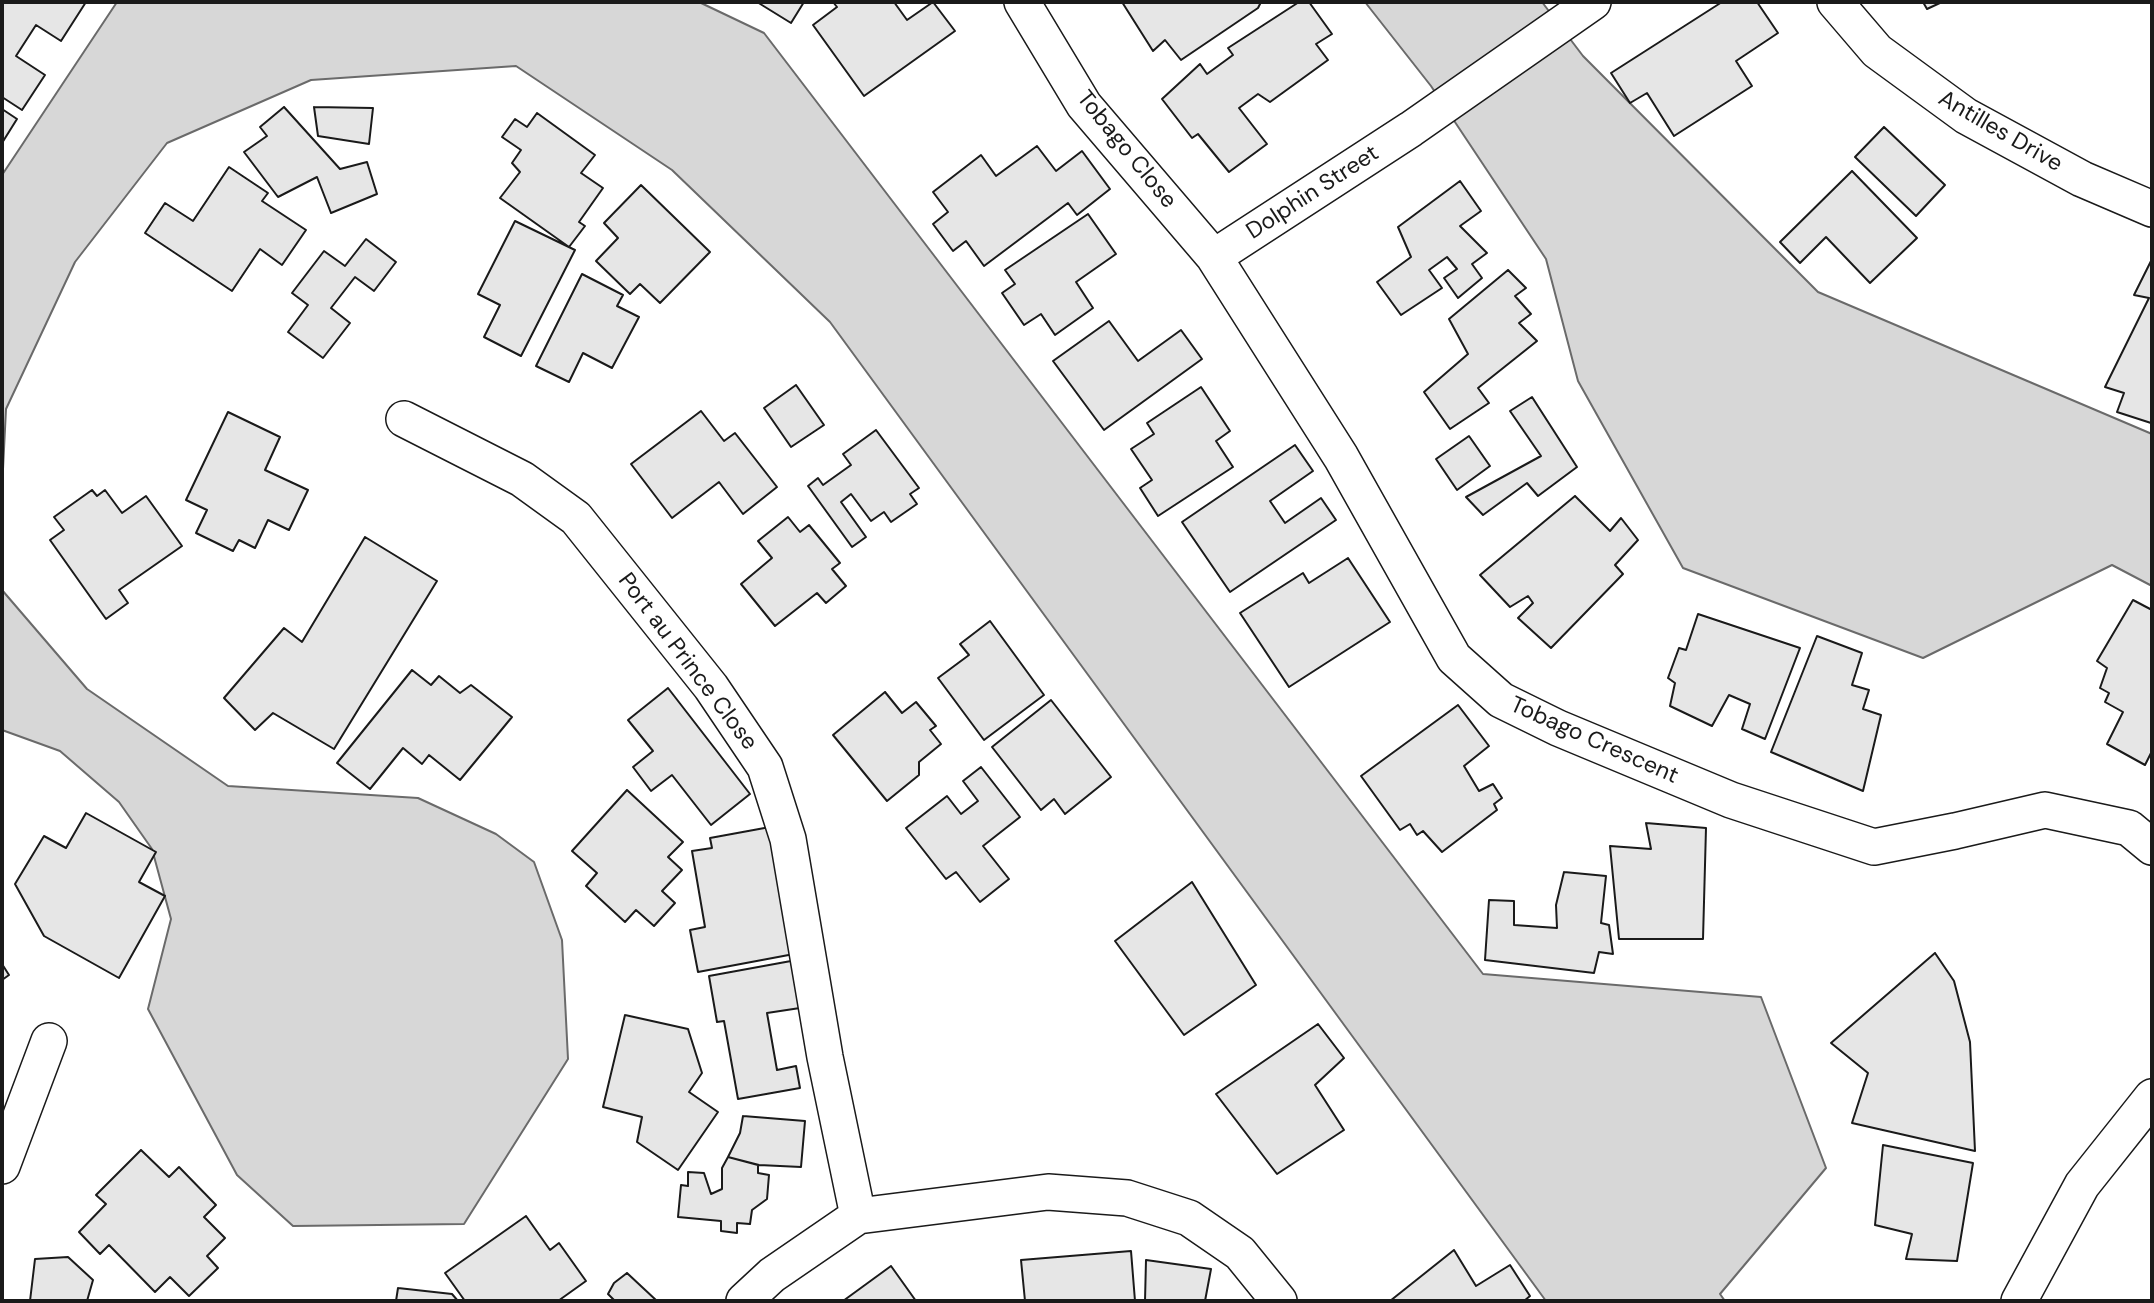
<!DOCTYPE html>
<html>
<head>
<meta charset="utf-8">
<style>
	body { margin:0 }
	#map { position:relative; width:2154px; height:1303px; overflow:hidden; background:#fff; font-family:"DM Sans",sans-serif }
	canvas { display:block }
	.frame { position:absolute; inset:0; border:4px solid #1a1a1a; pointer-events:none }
</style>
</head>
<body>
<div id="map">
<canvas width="2154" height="1303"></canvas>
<div class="frame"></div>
</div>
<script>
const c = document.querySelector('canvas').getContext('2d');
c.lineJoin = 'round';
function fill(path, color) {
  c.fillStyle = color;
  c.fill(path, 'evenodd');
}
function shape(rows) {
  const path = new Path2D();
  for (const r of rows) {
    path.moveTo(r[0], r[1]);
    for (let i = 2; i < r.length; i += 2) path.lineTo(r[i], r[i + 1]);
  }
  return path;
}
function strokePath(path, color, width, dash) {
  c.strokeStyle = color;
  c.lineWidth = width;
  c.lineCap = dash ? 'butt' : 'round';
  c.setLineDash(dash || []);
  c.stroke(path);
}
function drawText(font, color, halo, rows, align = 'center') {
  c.font = font + ' "DM Sans",sans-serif';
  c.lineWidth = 5;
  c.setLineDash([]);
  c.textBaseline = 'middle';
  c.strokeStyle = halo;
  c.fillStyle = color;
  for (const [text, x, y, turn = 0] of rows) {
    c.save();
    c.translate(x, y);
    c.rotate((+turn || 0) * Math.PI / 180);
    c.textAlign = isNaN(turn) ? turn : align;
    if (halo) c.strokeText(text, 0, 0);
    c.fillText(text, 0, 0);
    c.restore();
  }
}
const water = shape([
	[117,2,699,2,764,33,1483,974,1761,997,1826,1168,1720,1294,1725,1301,1546,1301,830,322,672,170,516,66,311,80,167,143,75,262,6,409,2,489,2,175,117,2],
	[1365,2,1542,2,1583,56,1818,292,2152,434,2152,586,2112,565,1923,658,1683,568,1578,381,1546,259,1431,86,1365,2],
	[2,590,87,689,228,786,418,798,496,834,534,862,562,940,568,1059,464,1224,293,1226,237,1175,148,1009,171,919,152,849,119,802,60,751,2,730,2,590]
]);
const building = shape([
	[2,2,86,2,61,41,36,25,16,56,45,75,22,110,2,97,2,2],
	[757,2,804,2,791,23,757,2],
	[833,2,894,2,907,20,933,2,955,31,864,96,813,25,837,7,833,2],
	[1122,2,1261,2,1258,8,1181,60,1165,40,1153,51,1122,2],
	[1299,2,1309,2,1332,34,1316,44,1328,60,1270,102,1258,94,1239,108,1267,144,1229,172,1198,134,1192,138,1162,99,1200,64,1207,74,1233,55,1228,48,1299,2],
	[1722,2,1757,2,1778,33,1736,61,1752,86,1674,136,1647,93,1630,103,1611,73,1722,2],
	[1923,2,1942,2,1927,9,1923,2],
	[284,107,340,169,367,162,377,194,331,213,317,177,278,197,244,152,267,136,260,127,284,107],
	[314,107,373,108,369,144,318,136,314,107],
	[2,109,17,119,2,143,2,109],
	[537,113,595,155,581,173,603,188,579,222,585,226,569,247,500,198,520,172,512,163,521,150,502,137,515,119,527,127,537,113],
	[1884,127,1945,185,1916,216,1855,157,1884,127],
	[1037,146,1056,171,1082,151,1110,189,1077,215,1068,203,984,266,966,241,953,251,933,224,948,212,933,192,981,155,996,176,1037,146],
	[229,167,268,193,262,201,306,230,282,265,260,249,232,291,145,233,165,203,193,221,229,167],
	[1852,171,1917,238,1870,283,1826,237,1800,263,1780,242,1852,171],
	[1460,181,1481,211,1460,226,1487,253,1472,264,1482,278,1458,298,1444,278,1457,269,1447,257,1429,270,1442,288,1401,315,1377,282,1411,257,1398,227,1460,181],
	[641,185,710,252,660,303,640,284,630,294,596,261,618,238,604,223,641,185],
	[1088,214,1116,254,1076,282,1093,308,1055,335,1041,314,1024,325,1002,293,1015,284,1005,270,1088,214],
	[515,221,575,250,521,356,484,337,500,305,478,294,515,221],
	[366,239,396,262,374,291,355,277,331,308,350,323,323,358,288,332,308,305,292,293,324,251,345,266,366,239],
	[2152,259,2152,421,2151,423,2117,412,2124,393,2105,387,2149,298,2134,295,2152,259],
	[1508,270,1526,288,1515,296,1531,314,1519,323,1537,341,1478,388,1489,403,1450,429,1424,392,1468,354,1449,319,1508,270],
	[582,274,623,295,617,306,639,317,612,368,583,353,569,382,536,366,582,274],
	[1109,321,1138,361,1181,330,1202,359,1104,430,1053,361,1109,321],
	[796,385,824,425,791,447,764,408,796,385],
	[1201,387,1230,431,1216,441,1233,467,1158,516,1140,488,1152,480,1131,449,1154,434,1147,423,1201,387],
	[1532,397,1577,467,1538,496,1527,483,1483,515,1466,497,1541,456,1510,411,1532,397],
	[701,411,724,441,735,433,777,487,743,514,719,482,672,518,631,464,701,411],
	[228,412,280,437,265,470,308,490,289,530,268,520,255,548,239,540,233,551,196,533,207,510,186,500,228,412],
	[876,430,919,488,910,494,917,504,891,522,884,512,871,521,851,494,841,502,866,537,852,547,808,486,818,478,823,485,851,465,843,454,876,430],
	[1469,436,1490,466,1457,490,1436,459,1469,436],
	[1295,445,1313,471,1270,501,1285,523,1321,498,1336,520,1230,592,1182,522,1295,445],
	[92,490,97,496,105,490,122,513,146,496,182,546,119,590,128,603,106,619,50,540,64,530,54,517,92,490],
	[1575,496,1610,531,1621,518,1638,540,1615,565,1623,574,1551,648,1518,618,1533,603,1528,596,1510,607,1480,575,1575,496],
	[788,517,800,532,809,525,840,563,832,569,846,586,826,603,817,593,775,626,741,584,772,558,758,541,788,517],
	[365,537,437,581,334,749,273,713,255,730,224,698,284,628,302,642,365,537],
	[1348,558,1390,622,1289,687,1240,613,1303,573,1309,583,1348,558],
	[2133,600,2152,610,2152,751,2145,765,2107,744,2123,712,2105,702,2109,693,2100,688,2107,668,2097,661,2133,600],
	[1698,614,1800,648,1765,739,1742,729,1750,704,1729,695,1712,726,1670,706,1675,683,1668,678,1679,648,1686,650,1698,614],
	[990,621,1044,695,984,740,938,678,969,655,960,644,990,621],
	[1817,636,1862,653,1852,685,1869,690,1863,709,1881,715,1863,791,1771,752,1817,636],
	[412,670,431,685,439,676,460,693,471,685,512,717,460,780,429,755,422,764,403,748,370,789,337,763,412,670],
	[668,688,750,794,711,825,672,775,651,791,633,767,653,751,628,720,668,688],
	[885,692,902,713,916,702,936,726,930,730,941,744,919,762,919,775,887,801,833,735,885,692],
	[1051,700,1111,777,1065,814,1054,799,1041,810,992,747,1051,700],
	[1458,705,1489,746,1464,766,1479,791,1493,784,1502,798,1494,804,1497,810,1442,852,1423,831,1417,835,1410,824,1400,830,1361,776,1458,705],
	[981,767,1020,817,983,846,1009,879,980,902,956,872,946,879,906,828,947,796,961,814,978,801,963,781,981,767],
	[627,790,683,842,668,857,682,870,662,891,675,903,654,926,636,910,625,922,586,886,597,873,572,851,627,790],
	[86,813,156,852,139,882,165,896,119,978,44,936,15,884,44,836,66,848,86,813],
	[1646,823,1706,828,1703,939,1619,939,1610,846,1651,849,1646,823],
	[770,827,794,954,698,972,690,930,705,927,692,851,712,848,710,838,770,827],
	[1564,872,1606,876,1601,923,1609,925,1613,954,1599,952,1594,973,1485,960,1489,900,1514,901,1514,925,1557,928,1556,905,1564,872],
	[1192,882,1256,985,1184,1035,1115,941,1192,882],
	[1935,953,1954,981,1970,1042,1975,1151,1852,1123,1868,1073,1831,1043,1935,953],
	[791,961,800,1008,767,1013,777,1070,796,1066,800,1088,738,1099,724,1021,717,1022,709,976,791,961],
	[2,964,9,975,2,980,2,964],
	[625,1015,688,1029,702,1073,689,1092,718,1112,678,1170,637,1142,642,1117,603,1107,625,1015],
	[1318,1024,1344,1058,1315,1085,1344,1130,1277,1174,1216,1094,1318,1024],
	[743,1116,805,1121,801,1167,759,1165,728,1157,740,1133,743,1116],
	[1883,1145,1973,1163,1957,1261,1906,1259,1912,1234,1875,1225,1883,1145],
	[141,1150,169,1177,179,1167,216,1205,204,1217,225,1238,207,1256,218,1268,189,1296,170,1277,155,1292,109,1245,100,1254,79,1232,106,1204,96,1195,141,1150],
	[728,1157,758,1165,758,1173,769,1175,767,1199,752,1210,750,1224,737,1223,737,1233,721,1231,721,1221,678,1217,681,1185,688,1186,688,1172,704,1173,711,1194,722,1189,722,1168,728,1157],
	[526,1216,550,1250,559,1243,586,1281,558,1301,465,1301,445,1273,526,1216],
	[1454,1250,1476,1286,1510,1265,1530,1296,1524,1301,1390,1301,1454,1250],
	[1131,1251,1135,1301,1025,1301,1021,1260,1131,1251],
	[68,1257,93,1280,87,1301,30,1301,35,1259,68,1257],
	[1146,1260,1211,1269,1205,1301,1145,1301,1146,1260],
	[891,1266,916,1301,843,1301,891,1266],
	[627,1273,657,1301,615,1301,608,1294,614,1283,627,1273],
	[398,1288,452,1294,458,1301,396,1301,398,1288]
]);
const street = shape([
	[1022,2,1084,105,1214,257,1341,457,1454,658,1501,700,1558,728,1731,800,1874,847,1955,831,2045,810,2129,828,2152,847],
	[1835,2,1877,51,1966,116,2082,179,2152,209],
	[1214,257,1411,129,1593,2],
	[404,419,522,479,576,518,711,687,765,767,788,839,825,1057,858,1216],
	[2,1166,49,1041],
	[744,1301,772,1275,858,1216,1048,1192,1127,1198,1189,1218,1240,1253,1279,1301],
	[2019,1301,2082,1185,2152,1097]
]);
const streetNames = [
	["Antilles Drive",2000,132,30],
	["Tobago Close",1126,150,51],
	["Dolphin Street",1313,193,-33],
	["Port au Prince Close",687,662,53],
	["Tobago Crescent",1594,741,24]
];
fill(water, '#d7d7d7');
strokePath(water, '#6a6a6a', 2);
fill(building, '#e6e6e6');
strokePath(building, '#1a1a1a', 2);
strokePath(street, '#1a1a1a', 38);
strokePath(street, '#fff', 35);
drawText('23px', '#1a1a1a', '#fff', streetNames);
</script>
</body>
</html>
